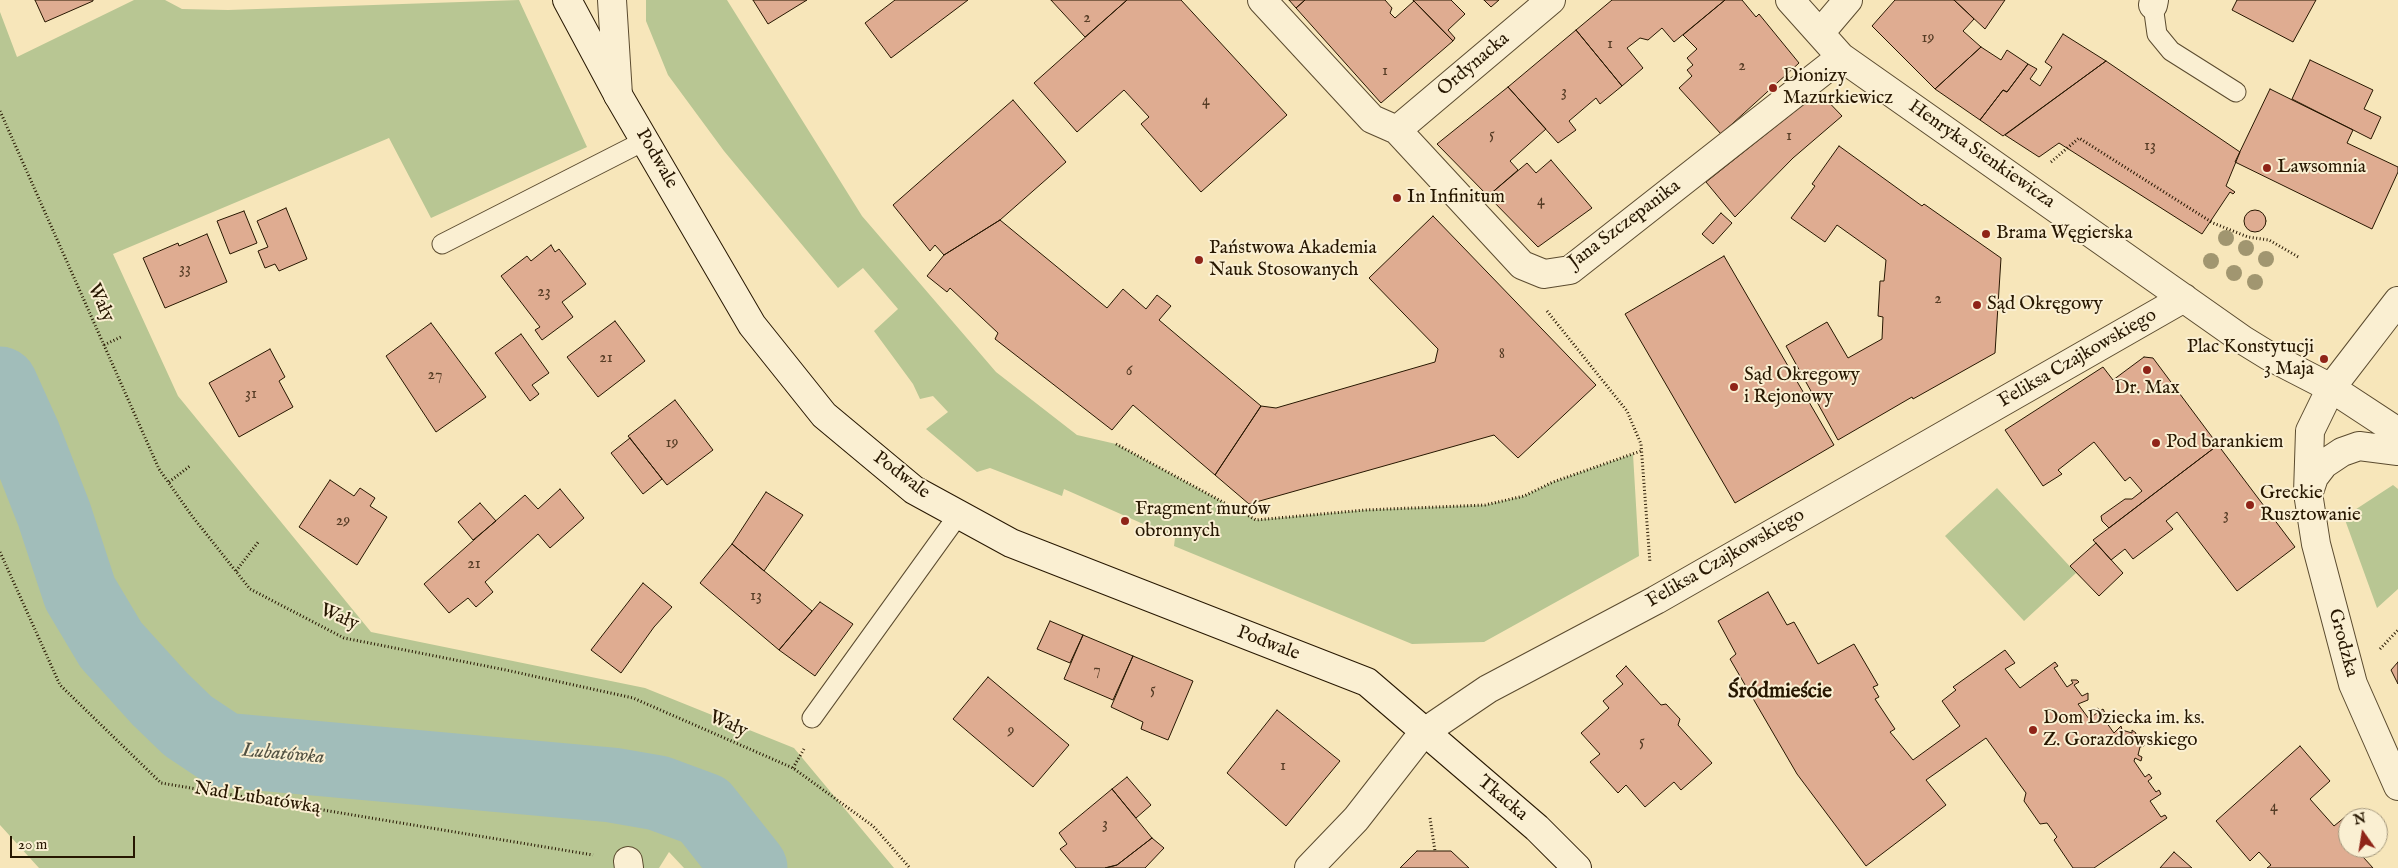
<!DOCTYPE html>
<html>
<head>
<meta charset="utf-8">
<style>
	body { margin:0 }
	#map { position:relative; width:2398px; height:868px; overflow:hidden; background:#f7e6ba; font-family:"IM FELL English",serif }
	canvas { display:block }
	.north { position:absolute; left:2338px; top:808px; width:50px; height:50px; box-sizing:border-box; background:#faefd2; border:1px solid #a6997e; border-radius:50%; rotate:347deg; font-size:14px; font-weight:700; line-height:20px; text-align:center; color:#271701 }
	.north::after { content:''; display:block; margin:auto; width:18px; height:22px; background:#8f2418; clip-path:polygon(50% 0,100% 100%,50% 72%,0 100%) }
	.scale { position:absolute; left:10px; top:836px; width:125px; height:22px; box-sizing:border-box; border:2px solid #271701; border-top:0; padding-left:6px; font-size:15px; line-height:18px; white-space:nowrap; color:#271701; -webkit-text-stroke:4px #faefd2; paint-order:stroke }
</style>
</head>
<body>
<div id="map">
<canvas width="2398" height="868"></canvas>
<div class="north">N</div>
<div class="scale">20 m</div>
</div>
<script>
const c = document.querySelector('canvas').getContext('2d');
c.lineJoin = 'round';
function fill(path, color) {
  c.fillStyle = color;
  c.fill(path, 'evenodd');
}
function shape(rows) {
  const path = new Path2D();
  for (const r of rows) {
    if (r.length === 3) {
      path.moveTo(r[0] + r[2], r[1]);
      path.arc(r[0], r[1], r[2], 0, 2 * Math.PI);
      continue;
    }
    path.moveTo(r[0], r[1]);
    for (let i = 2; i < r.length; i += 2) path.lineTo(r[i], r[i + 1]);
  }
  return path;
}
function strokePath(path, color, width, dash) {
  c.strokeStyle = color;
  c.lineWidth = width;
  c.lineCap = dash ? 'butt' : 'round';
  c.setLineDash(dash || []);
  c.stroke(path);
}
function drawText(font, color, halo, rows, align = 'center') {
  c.font = font + ' "IM FELL English",serif';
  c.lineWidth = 4;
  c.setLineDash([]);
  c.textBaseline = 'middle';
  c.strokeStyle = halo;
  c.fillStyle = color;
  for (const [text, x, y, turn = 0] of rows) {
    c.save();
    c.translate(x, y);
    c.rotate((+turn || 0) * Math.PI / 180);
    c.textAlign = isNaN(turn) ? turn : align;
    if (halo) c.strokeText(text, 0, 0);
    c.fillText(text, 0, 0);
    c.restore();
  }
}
const green = shape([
	[134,0,165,0,182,9,228,10,519,0,587,147,431,218,389,138,113,254,178,396,371,632,645,688,794,748,894,868,684,868,669,852,659,868,39,868,0,825,0,12,17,57],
	[646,0,727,0,862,216,996,372,1077,435,1116,444,1256,520,1365,510,1485,505,1524,496,1553,482,1633,454,1639,556,1484,642,1412,644,1174,546,1175,538,1064,489,1062,496,990,468,977,472,926,429,948,412,933,396,920,399,913,384,874,331,898,309,863,268,838,288,724,151,668,75,646,21],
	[2393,485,2398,489,2398,589,2377,608,2344,517],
	[1997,488,2076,573,2024,621,1945,536]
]);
const river = shape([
	[0,384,24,437,54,514,80,593,111,645,160,699,188,726,224,750,612,785,658,793,704,810,750,868]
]);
const building = shape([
	[35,0,93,0,93,1,45,22,35,0],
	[753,0,807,0,768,24,753,0],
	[895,0,968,0,891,58,865,23,895,0],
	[1051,0,1127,0,1085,37,1051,0],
	[1127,0,1181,0,1287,115,1201,192,1141,124,1149,117,1124,90,1077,132,1034,83,1127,0],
	[1289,0,1305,0,1296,8,1289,0],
	[1305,0,1385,0,1392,8,1390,13,1395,18,1414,1,1453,41,1381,103,1296,8,1305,0],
	[1413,0,1451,0,1465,14,1448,30,1455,38,1453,41,1413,0],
	[1484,0,1499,0,1491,7,1484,0],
	[1612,0,1725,0,1674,42,1662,28,1648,40,1640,38,1627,48,1643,68,1622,86,1576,30,1612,0],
	[1725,0,1742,0,1756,17,1759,14,1799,63,1721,134,1679,88,1692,76,1687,70,1693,65,1687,58,1697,49,1683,35,1725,0],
	[1895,0,1954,0,1974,19,1963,31,1981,47,1935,89,1872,26,1895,0],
	[1954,0,2005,0,1985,29,1954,0],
	[2237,0,2316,0,2293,42,2232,10,2237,0],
	[1576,30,1622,86,1600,104,1596,98,1569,121,1576,130,1558,143,1508,87,1576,30],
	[2063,34,2106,61,2003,136,1980,120,2003,90,2007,92,2028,64,2037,69,2030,79,2040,86,2052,67,2045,62,2063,34],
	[1981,47,2001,60,2007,50,2028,64,2007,92,2003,90,1980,120,1935,89,1981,47],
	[2310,60,2373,90,2364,109,2381,117,2371,139,2292,99,2310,60],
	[2106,61,2240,152,2226,186,2235,192,2233,194,2230,192,2202,234,2059,143,2039,157,2005,135,2106,61],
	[1508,87,1546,129,1510,161,1518,170,1488,196,1437,144,1508,87],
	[2270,89,2353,130,2347,143,2398,167,2398,172,2372,229,2235,162,2270,89],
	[1819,92,1842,116,1793,158,1735,217,1706,182,1819,92],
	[1013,100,1066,162,1000,220,944,255,935,245,930,251,893,205,1013,100],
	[1839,146,1922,206,1924,204,2001,258,1995,353,1913,399,1912,397,1838,440,1786,346,1827,322,1848,358,1882,339,1883,317,1878,316,1880,281,1884,281,1886,260,1837,225,1825,242,1791,218,1815,186,1812,184,1839,146],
	[1551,160,1592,208,1538,247,1488,196,1527,163,1536,173,1551,160],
	[286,208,307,259,279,271,275,264,265,268,258,251,268,247,257,221,286,208],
	[2255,221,11],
	[244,211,257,243,230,254,217,221,244,211],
	[1721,213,1732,223,1713,244,1702,234,1721,213],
	[1433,216,1596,385,1518,458,1494,435,1249,504,1215,475,1261,406,1276,408,1435,362,1438,349,1369,278,1433,216],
	[1000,220,1107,308,1123,289,1146,309,1157,295,1171,306,1159,320,1261,406,1215,475,1133,405,1112,430,995,339,998,333,950,288,947,292,927,276,944,255,1000,220],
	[207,234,227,282,165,308,143,258,178,243,179,246,207,234],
	[551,245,555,252,559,249,586,284,562,302,573,317,542,340,535,330,540,327,501,276,527,256,531,261,551,245],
	[1724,256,1834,445,1735,503,1625,314,1724,256],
	[615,321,645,361,598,397,567,357,615,321],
	[431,323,486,397,436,432,386,356,431,323],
	[521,334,549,373,532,385,539,394,530,401,495,353,521,334],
	[270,349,285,377,279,381,293,407,239,437,209,383,270,349],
	[2144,357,2153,358,2218,445,2109,528,2102,521,2101,516,2125,499,2132,499,2142,491,2130,477,2125,481,2094,442,2058,470,2062,474,2043,486,2005,430,2103,367,2113,380,2144,357],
	[675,400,713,450,667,485,628,436,675,400],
	[630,438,662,479,643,494,611,453,630,438],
	[2218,445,2295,547,2237,591,2177,512,2166,521,2173,529,2133,559,2125,549,2111,560,2093,540,2218,445],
	[330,480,354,496,360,488,375,498,370,506,387,517,357,565,299,527,330,480],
	[560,489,584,518,550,548,538,534,485,582,493,592,476,607,468,598,449,613,424,584,525,495,538,509,560,489],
	[766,492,803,515,764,571,732,544,766,492],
	[480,503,496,521,473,540,458,522,480,503],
	[2096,543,2123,573,2099,596,2070,566,2096,543],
	[732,544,812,611,779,650,700,583,732,544],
	[643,583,672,607,654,627,621,673,591,650,643,583],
	[1768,592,1787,625,1794,622,1818,664,1854,644,1878,685,1873,687,1879,697,1875,699,1895,729,1890,732,1913,760,1960,726,1942,701,1956,690,1953,687,2005,650,2015,663,2005,669,2020,688,2055,662,2058,666,2054,668,2067,687,2073,683,2071,680,2077,680,2079,682,2074,685,2082,696,2088,693,2088,700,2078,704,2089,719,2097,713,2095,710,2098,708,2100,711,2103,709,2105,713,2101,715,2114,733,2121,726,2122,730,2132,733,2132,730,2136,733,2134,738,2139,744,2143,743,2144,746,2140,747,2138,755,2142,757,2141,761,2135,758,2134,761,2145,777,2149,774,2152,778,2148,781,2156,792,2159,790,2161,794,2150,801,2161,817,2165,815,2167,818,2094,868,2073,868,2054,840,2057,837,2047,823,2040,824,2024,801,2026,793,1986,738,1926,780,1946,805,1866,866,1797,774,1730,659,1736,654,1718,621,1768,592],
	[820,602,853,624,815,676,779,650,820,602],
	[1050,621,1083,635,1070,663,1037,649,1050,621],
	[1083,635,1133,656,1113,700,1064,679,1083,635],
	[1133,656,1193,681,1168,740,1141,729,1143,722,1111,707,1133,656],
	[2398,662,2398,684,2391,670,2398,662],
	[1626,666,1661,705,1666,704,1680,719,1678,725,1712,763,1681,790,1674,782,1645,807,1626,785,1618,793,1590,762,1600,754,1581,733,1609,708,1603,701,1623,684,1616,676,1626,666],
	[988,677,1069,745,1033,787,953,719,988,677],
	[1277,710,1340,761,1286,826,1227,773,1277,710],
	[2300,746,2330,781,2310,799,2334,826,2345,817,2348,820,2348,848,2355,848,2373,868,2267,868,2271,865,2259,852,2250,861,2216,821,2300,746],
	[1127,777,1151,805,1136,818,1112,789,1127,777],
	[1112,789,1152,838,1117,865,1105,868,1076,868,1060,849,1067,844,1059,833,1112,789],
	[1152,838,1164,848,1145,868,1105,868,1117,865,1152,838],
	[1417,851,1451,851,1469,868,1400,868,1417,851],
	[2174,852,2192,868,2160,868,2174,852]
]);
const path = shape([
	[0,111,159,469,192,516,250,589,344,638,506,670,633,698,793,768,873,826,910,868],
	[2051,162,2079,138,2213,223,2248,237,2269,240,2300,258],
	[1547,311,1627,411,1641,444,1650,563],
	[104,345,123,336],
	[1116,444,1256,520,1365,510,1485,505,1524,496,1553,482,1641,451],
	[169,482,190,466],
	[0,552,60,685,161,783,593,855],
	[236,571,259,541],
	[2380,649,2398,630],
	[793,768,804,749],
	[1430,818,1435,851]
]);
const service = shape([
	[2153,5,2157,34,2171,51,2236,92],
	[442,244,646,140],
	[812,718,959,514]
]);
const minor = shape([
	[612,0,618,95],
	[1262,0,1372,119,1397,130,1522,265,1544,274,1570,270,1841,57],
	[1790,0,1841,57,2243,340,2269,356,2331,388,2398,432],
	[2153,5,2154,0],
	[1820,33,1848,0],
	[1397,130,1551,0],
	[2398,301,2331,388,2310,431,2308,493,2316,544,2353,684,2398,786],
	[2309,492,2314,477,2324,464,2342,452,2359,446,2398,451],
	[1423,733,1488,689,1656,600,2184,298],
	[628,861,629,868]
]);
const tertiary = shape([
	[1309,868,1356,819,1423,733]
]);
const secondary = shape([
	[567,0,618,95,752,325,824,415,914,490,1011,543,1367,682,1537,828,1577,868]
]);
const trees = [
	[2226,238],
	[2246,248],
	[2266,259],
	[2211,261],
	[2234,273],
	[2255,282]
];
const markers = [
	[1773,88,5,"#8f2418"],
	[2267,168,5,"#8f2418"],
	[1397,198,5,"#8f2418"],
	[1986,234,5,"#8f2418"],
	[1199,260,5,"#8f2418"],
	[1977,305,5,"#8f2418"],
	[2324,359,5,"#8f2418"],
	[2147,370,5,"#8f2418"],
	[1734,387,5,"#8f2418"],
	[2156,443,5,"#8f2418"],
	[2250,505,5,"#8f2418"],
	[1125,521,5,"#8f2418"],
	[2033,730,5,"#8f2418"]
];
const numberNames = [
	["2",1087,19],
	["19",1928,39],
	["1",1610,45],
	["2",1742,67],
	["1",1385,72],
	["3",1564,93],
	["4",1206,102],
	["5",1492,136],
	["1",1789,137],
	["13",2150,147],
	["4",1541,202],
	["33",185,270],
	["23",544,293],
	["2",1938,300],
	["8",1502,355],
	["21",606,359],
	["6",1129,372],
	["27",435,376],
	["31",251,395],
	["19",672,444],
	["3",2226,516],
	["29",343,522],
	["21",474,565],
	["13",756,597],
	["7",1097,671],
	["5",1153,691],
	["9",1011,732],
	["5",1642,743],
	["1",1283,767],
	["4",2274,808],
	["3",1105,825]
];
const streetNames = [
	["Ordynacka",1474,65,-40],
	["Henryka Sienkiewicza",1981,155,35],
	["Podwale",656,159,60],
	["Jana Szczepanika",1625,225,-37],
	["Wały",100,303,66],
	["Feliksa Czajkowskiego",2078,359,-30],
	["Podwale",901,476,37],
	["Feliksa Czajkowskiego",1726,559,-30],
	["Wały",339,618,23],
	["Grodzka",2342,643,75],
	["Podwale",1268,644,21],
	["Wały",728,725,24],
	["Nad Lubatówką",257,799,9],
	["Tkacka",1502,799,40]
];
const poiNames = [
	["Dionizy",1783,77],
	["Mazurkiewicz",1783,99],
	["Lawsomnia",2277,168],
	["In Infinitum",1407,198],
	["Brama Węgierska",1996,234],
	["Państwowa Akademia",1209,249],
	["Nauk Stosowanych",1209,271],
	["Sąd Okręgowy",1987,305],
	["Plac Konstytucji",2314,348,"right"],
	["3 Maja",2314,370,"right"],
	["Sąd Okregowy",1744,376],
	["i Rejonowy",1744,398],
	["Dr. Max",2147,389,"center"],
	["Pod barankiem",2166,443],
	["Greckie",2260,494],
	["Rusztowanie",2260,516],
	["Fragment murów",1135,510],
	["obronnych",1135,532],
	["Dom Dziecka im. ks.",2043,719],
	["Z. Gorazdowskiego",2043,741]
];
const waterNames = [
	["Lubatówka",283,755,5]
];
const quarterNames = [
	["Śródmieście",1780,693]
];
fill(green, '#b8c693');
strokePath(river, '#a1bdba', 75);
fill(building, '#dfac91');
strokePath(building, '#271701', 1);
strokePath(service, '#5b4b2f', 21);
strokePath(minor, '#5b4b2f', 30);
strokePath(tertiary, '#5b4b2f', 30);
strokePath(secondary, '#271701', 30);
strokePath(path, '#271701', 3, [1, 2.5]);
strokePath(service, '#faefd2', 19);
strokePath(minor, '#faefd2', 28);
strokePath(tertiary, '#faefd2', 28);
strokePath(secondary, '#faefd2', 28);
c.fillStyle = '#a19670';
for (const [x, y] of trees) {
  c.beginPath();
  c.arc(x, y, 8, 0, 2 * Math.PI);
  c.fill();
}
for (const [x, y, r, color] of markers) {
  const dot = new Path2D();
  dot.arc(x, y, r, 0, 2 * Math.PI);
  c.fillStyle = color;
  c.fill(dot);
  strokePath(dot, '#faefd2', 2);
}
drawText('16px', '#553c25', null, numberNames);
drawText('19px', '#271701', '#faefd2', streetNames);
drawText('19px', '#271701', '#faefd2', poiNames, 'left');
drawText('italic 20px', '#525142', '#faefd2', waterNames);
drawText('bold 21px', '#271701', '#faefd2', quarterNames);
</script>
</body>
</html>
